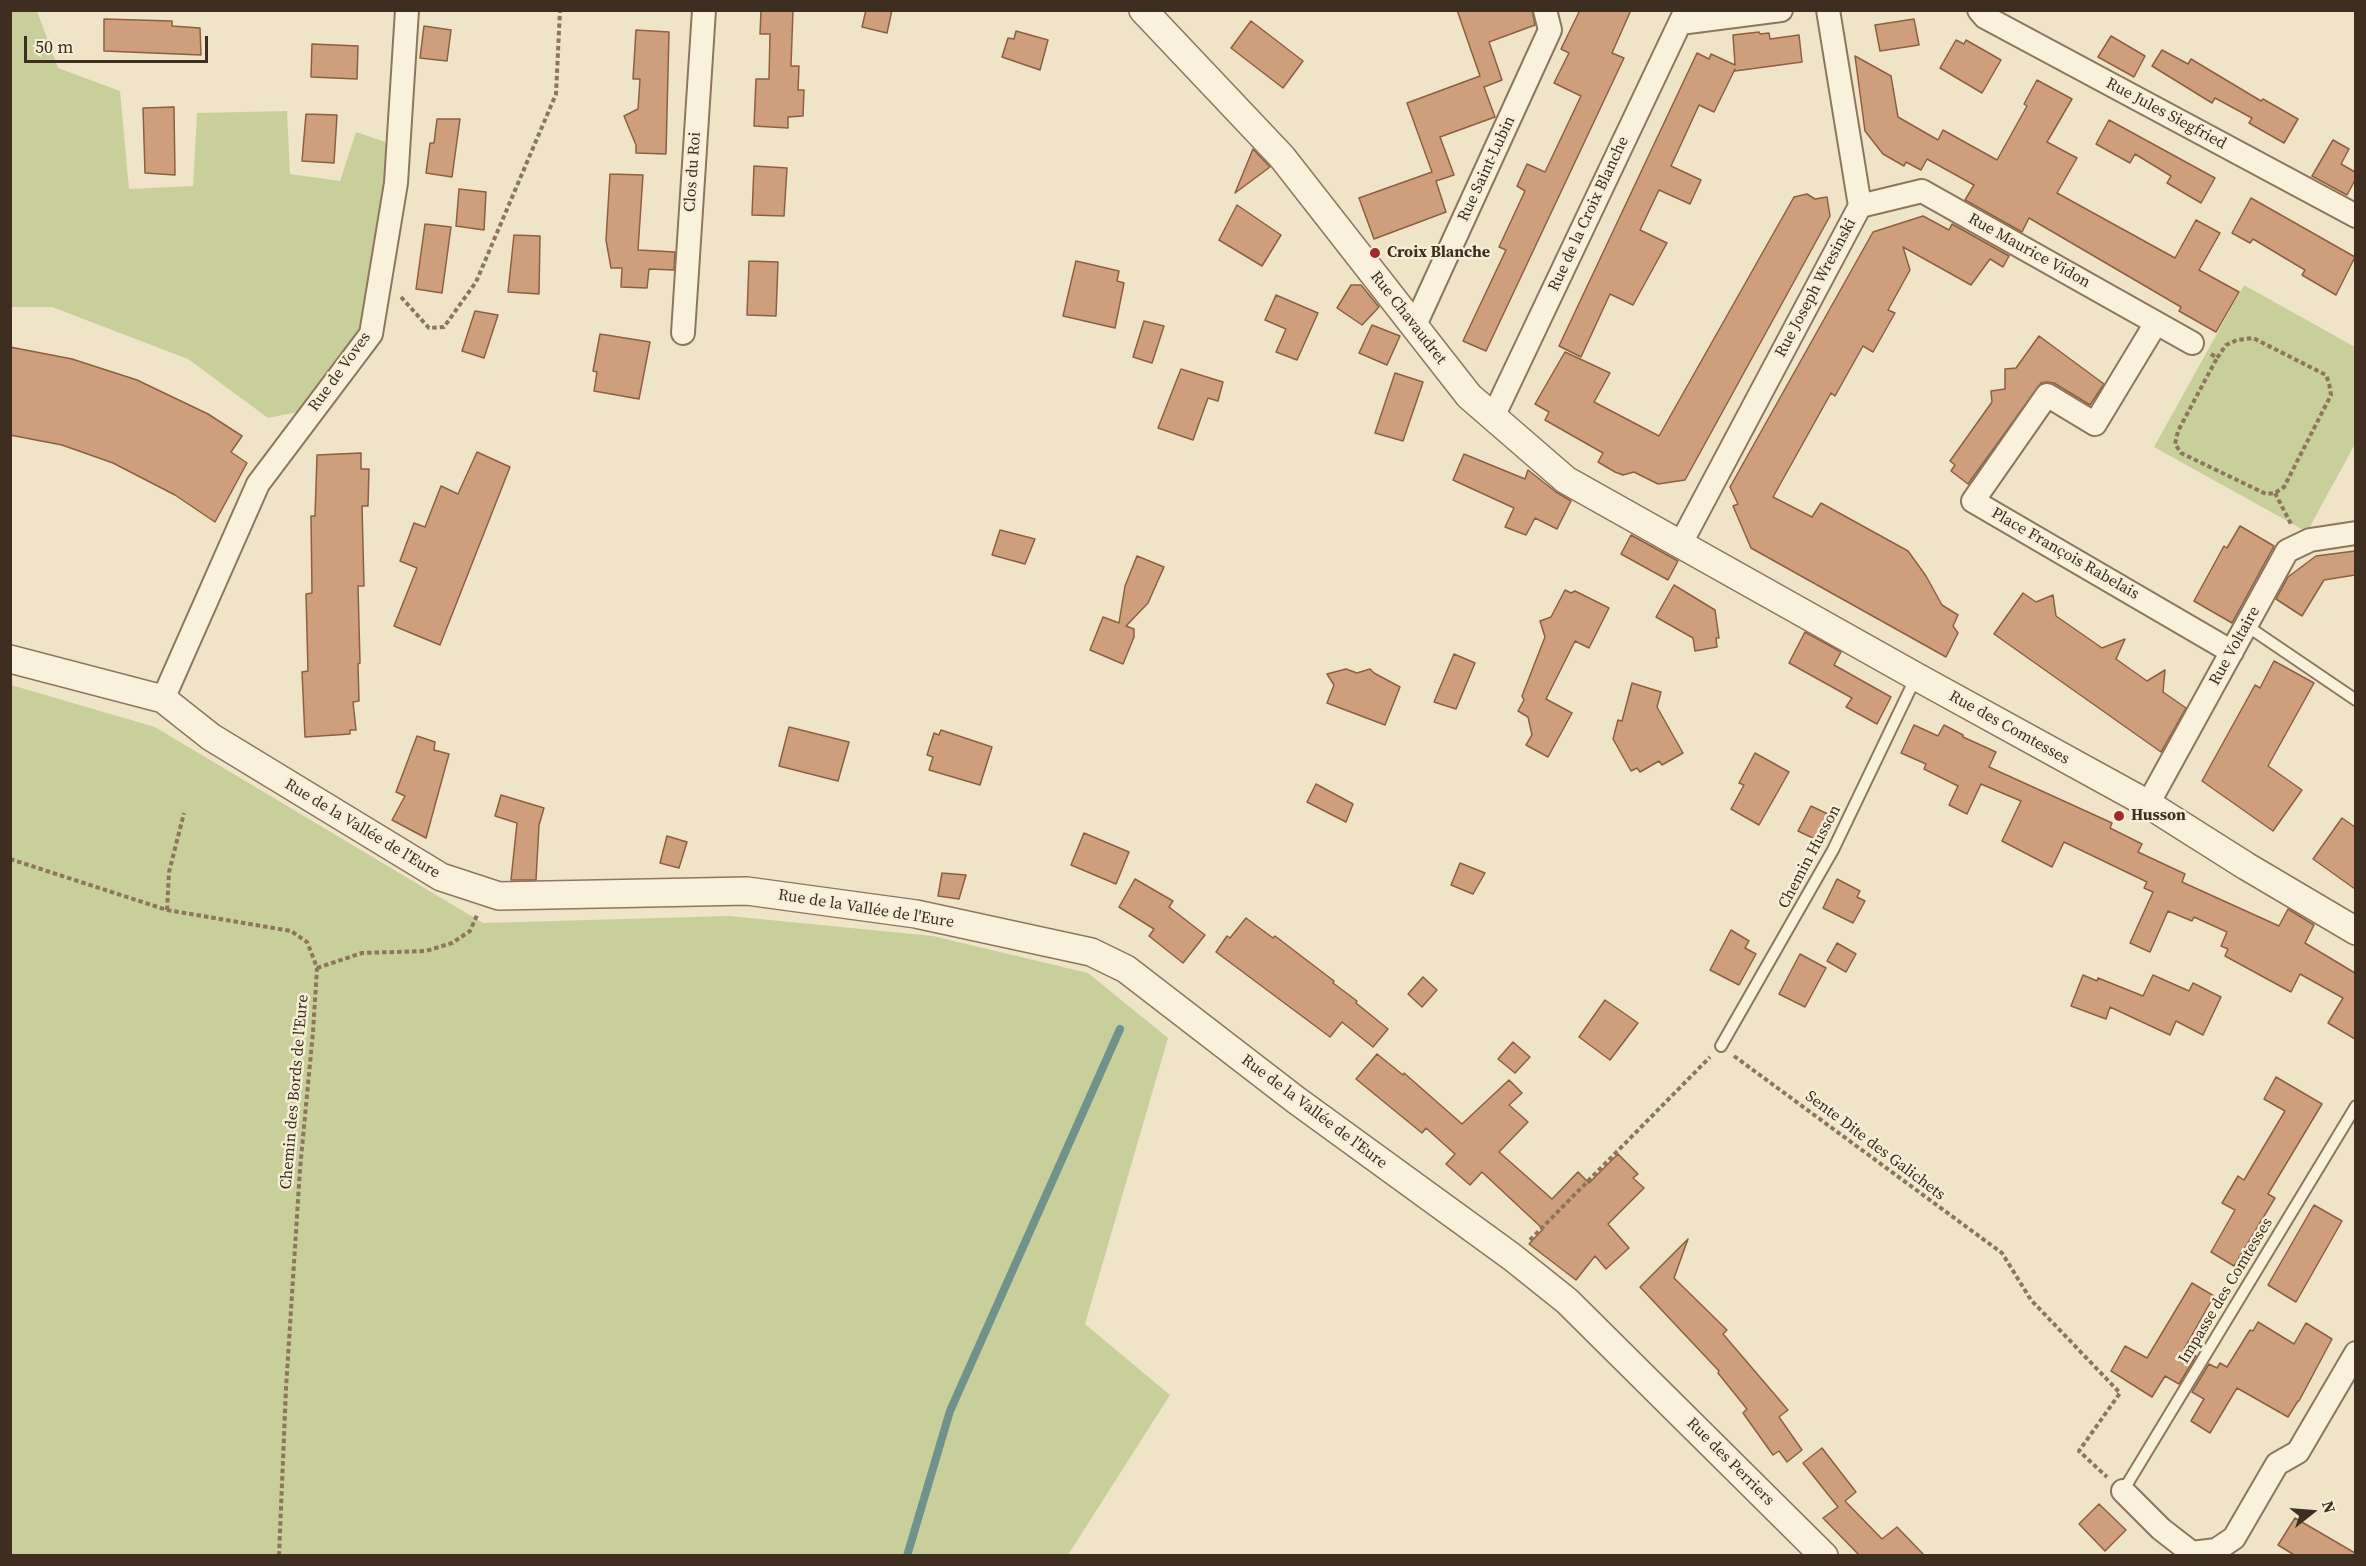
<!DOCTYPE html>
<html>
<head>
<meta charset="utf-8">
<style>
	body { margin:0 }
	#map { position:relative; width:2366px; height:1566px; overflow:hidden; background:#f0e4c8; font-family:"Source Serif 4",serif }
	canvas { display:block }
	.frame { position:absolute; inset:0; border:12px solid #3d2e20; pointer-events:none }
	.north { position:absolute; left:2282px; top:1482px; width:60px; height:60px; -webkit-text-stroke:4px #f7eed8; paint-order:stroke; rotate:73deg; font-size:16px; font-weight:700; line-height:24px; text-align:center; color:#3d2e20 }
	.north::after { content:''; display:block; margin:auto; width:21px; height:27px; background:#3d2e20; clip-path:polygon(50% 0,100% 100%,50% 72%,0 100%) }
	.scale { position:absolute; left:24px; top:36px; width:184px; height:27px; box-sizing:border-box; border:3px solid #3d2e20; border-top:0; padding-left:8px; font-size:18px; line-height:21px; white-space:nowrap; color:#3d2e20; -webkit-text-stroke:4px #f7eed8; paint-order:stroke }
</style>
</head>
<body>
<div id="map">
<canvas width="2366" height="1566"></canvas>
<div class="frame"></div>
<div class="north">N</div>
<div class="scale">50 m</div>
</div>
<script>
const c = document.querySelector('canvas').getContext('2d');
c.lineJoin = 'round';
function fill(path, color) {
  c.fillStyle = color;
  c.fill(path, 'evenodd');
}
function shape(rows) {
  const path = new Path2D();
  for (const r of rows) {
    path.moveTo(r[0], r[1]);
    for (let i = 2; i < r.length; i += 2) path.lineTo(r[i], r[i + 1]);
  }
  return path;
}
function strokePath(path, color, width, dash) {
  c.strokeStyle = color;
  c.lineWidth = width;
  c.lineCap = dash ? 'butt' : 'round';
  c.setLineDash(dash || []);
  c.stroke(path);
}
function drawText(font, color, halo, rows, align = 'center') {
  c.font = font + ' "Source Serif 4",serif';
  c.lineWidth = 5;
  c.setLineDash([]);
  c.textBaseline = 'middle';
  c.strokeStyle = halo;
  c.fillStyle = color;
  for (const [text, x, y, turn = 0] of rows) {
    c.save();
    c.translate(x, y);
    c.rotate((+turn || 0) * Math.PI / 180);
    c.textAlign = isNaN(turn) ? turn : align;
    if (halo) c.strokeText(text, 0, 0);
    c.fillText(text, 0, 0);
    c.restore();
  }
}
const green = shape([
	[11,11,37,11,58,68,120,91,129,189,193,186,197,113,287,111,290,174,340,181,356,132,391,144,370,295,356,338,303,411,268,418,188,359,52,307,11,307],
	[2244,285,2355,347,2355,444,2307,532,2154,447],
	[11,685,155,727,483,923,729,916,933,936,1088,973,1168,1038,1085,1324,1170,1395,1068,1555,11,1555]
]);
const stream = shape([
	[907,1556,950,1411,1120,1029]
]);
const building = shape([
	[761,10,793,10,791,66,799,66,798,90,804,90,803,116,788,117,788,128,754,126,756,79,769,79,770,34,760,34,761,10],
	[866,10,892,10,887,33,862,27,866,10],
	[1457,10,1532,10,1535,25,1489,42,1502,80,1484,87,1495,117,1440,137,1454,175,1436,181,1446,212,1374,239,1359,198,1432,172,1407,103,1480,76,1457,10],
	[1580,10,1631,10,1612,53,1624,58,1486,351,1463,341,1506,250,1499,247,1525,191,1517,186,1527,164,1545,172,1581,96,1554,83,1569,53,1561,49,1580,10],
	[104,19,172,21,172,26,200,28,201,55,104,51,104,19],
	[1914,19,1919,45,1880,51,1875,25,1914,19],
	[1251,21,1303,61,1283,88,1231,48,1251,21],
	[424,26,451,30,447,61,420,58,424,26],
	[636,30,669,32,666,154,636,153,636,145,624,116,638,109,640,79,633,79,636,30],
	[1016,31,1048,40,1040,70,1002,57,1008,38,1014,39,1016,31],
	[1759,32,1760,34,1769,33,1770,39,1799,35,1802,62,1735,71,1735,69,1714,112,1699,105,1671,166,1701,180,1690,204,1659,190,1640,230,1667,243,1633,305,1610,294,1581,357,1559,346,1697,53,1709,59,1711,54,1735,65,1733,35,1759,32],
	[2111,36,2145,56,2134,77,2098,57,2111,36],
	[1956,40,1964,44,1966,40,2001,60,1982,93,1940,68,1956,40],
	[312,44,358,46,357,79,311,77,312,44],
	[2162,50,2188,64,2191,59,2261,101,2263,99,2298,119,2284,143,2249,123,2252,118,2215,98,2212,103,2152,66,2162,50],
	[1855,56,1891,76,1898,117,1938,140,1943,130,1997,160,2027,106,2024,104,2037,80,2072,99,2047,142,2077,158,2057,193,2175,258,2196,220,2220,233,2199,270,2239,292,2216,332,2179,311,2181,307,2029,218,2022,232,1965,200,1974,185,1927,159,1921,170,1906,162,1904,166,1883,154,1865,131,1855,56],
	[174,107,175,175,145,173,143,108,174,107],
	[306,114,337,115,334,163,302,161,306,114],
	[437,119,460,119,452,177,426,173,430,143,434,143,437,119],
	[2109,120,2215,178,2201,203,2167,183,2171,176,2135,154,2130,163,2096,144,2109,120],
	[2333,140,2349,149,2341,164,2355,172,2355,180,2347,195,2312,176,2333,140],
	[1253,149,1270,167,1235,193,1253,149],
	[754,166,787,168,784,216,752,215,754,166],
	[610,174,643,175,638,250,675,252,674,270,649,269,647,288,621,287,622,268,611,268,606,240,610,174],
	[459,189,486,192,484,230,456,226,459,189],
	[1807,194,1815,199,1827,197,1830,216,1685,480,1658,484,1634,472,1623,475,1615,472,1598,462,1603,453,1545,420,1549,412,1535,404,1565,352,1610,373,1594,402,1659,436,1794,197,1807,194],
	[2251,198,2355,257,2336,295,2302,275,2305,270,2253,239,2250,243,2232,233,2251,198],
	[1237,205,1281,235,1262,266,1219,240,1237,205],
	[1923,216,1949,230,1952,224,2009,256,2003,267,1990,259,1971,285,1903,247,1910,270,1888,310,1895,313,1873,352,1863,346,1835,396,1831,393,1773,497,1812,517,1821,503,1908,551,1926,576,1942,605,1958,615,1953,626,1958,633,1946,657,1751,548,1733,506,1738,504,1730,487,1873,232,1923,216],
	[425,224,451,227,442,293,416,289,425,224],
	[514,235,540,236,539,294,508,292,514,235],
	[749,261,778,262,776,316,747,315,749,261],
	[1076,261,1119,271,1117,281,1124,283,1115,328,1063,316,1076,261],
	[1351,285,1361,285,1379,307,1362,325,1337,308,1351,285],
	[1276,295,1318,313,1297,360,1276,352,1286,329,1265,320,1276,295],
	[475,311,498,315,484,358,462,351,475,311],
	[1144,321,1164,326,1152,363,1133,357,1144,321],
	[1372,325,1400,336,1387,365,1359,353,1372,325],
	[600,334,650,342,639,399,594,391,597,372,593,371,600,334],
	[2039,336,2104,384,2090,405,2054,383,2047,382,2041,383,1968,484,1951,471,1955,465,1950,461,1992,402,1991,391,2005,389,2005,369,2016,368,2039,336],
	[10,347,72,359,137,380,208,414,242,436,231,452,247,463,215,522,175,495,113,463,62,445,10,435,10,347],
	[1181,369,1223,382,1218,401,1208,398,1193,440,1158,428,1181,369],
	[1395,373,1423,382,1403,441,1375,433,1395,373],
	[477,452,510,467,440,645,394,626,417,568,400,561,414,523,425,527,441,486,458,494,477,452],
	[361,453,361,469,369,469,368,506,362,506,364,586,358,586,360,663,358,664,359,701,353,702,356,730,350,730,350,734,305,737,302,672,308,671,306,594,312,593,311,516,315,516,317,455,361,453],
	[1464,454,1525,479,1528,470,1556,492,1571,501,1557,529,1535,518,1526,535,1505,527,1514,508,1453,480,1464,454],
	[2240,526,2274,546,2232,623,2194,601,2224,546,2227,548,2240,526],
	[1000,530,1035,539,1025,564,992,555,1000,530],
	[1631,535,1678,561,1668,580,1621,554,1631,535],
	[2355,551,2355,575,2324,580,2302,616,2276,599,2288,577,2316,556,2355,551],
	[1137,556,1164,567,1148,603,1126,626,1134,629,1134,637,1123,664,1090,650,1103,617,1119,623,1125,586,1137,556],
	[1674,585,1715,610,1719,638,1716,638,1717,647,1695,651,1693,638,1656,617,1674,585],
	[1565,590,1571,593,1575,591,1609,608,1589,648,1575,641,1546,699,1572,713,1548,757,1526,745,1532,735,1528,717,1518,711,1524,700,1522,696,1545,637,1540,621,1551,617,1565,590],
	[2023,593,2036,602,2053,595,2056,616,2102,648,2125,639,2116,659,2147,681,2165,670,2163,692,2186,708,2161,752,1994,634,2023,593],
	[1805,632,1841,652,1834,665,1891,697,1877,724,1846,707,1852,698,1789,663,1805,632],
	[1454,654,1475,663,1456,709,1434,702,1454,654],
	[2274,661,2314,683,2268,766,2302,790,2273,831,2202,781,2255,685,2260,688,2274,661],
	[1346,669,1357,673,1370,669,1374,673,1400,687,1385,725,1327,703,1334,685,1327,674,1346,669],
	[1632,683,1661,692,1657,707,1683,753,1662,765,1659,761,1640,772,1637,768,1631,771,1613,739,1618,720,1622,721,1632,683],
	[1914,725,1938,736,1944,725,1963,735,1963,737,1996,752,1989,767,2112,823,2110,828,2142,844,2138,852,2185,874,2182,882,2279,926,2288,909,2314,925,2305,943,2355,973,2355,1039,2328,1023,2343,998,2300,974,2291,992,2225,956,2228,949,2221,946,2227,932,2194,917,2192,921,2168,911,2150,952,2130,943,2153,892,2144,888,2147,882,2064,842,2052,867,2002,841,2021,801,1981,784,1967,814,1949,805,1958,786,1924,769,1926,764,1901,753,1914,725],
	[789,727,849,742,838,781,779,766,789,727],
	[941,730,992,747,980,785,929,770,933,757,927,755,934,733,939,735,941,730],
	[417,736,435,742,434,750,449,754,426,838,392,820,405,796,396,792,417,736],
	[1755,753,1789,772,1759,825,1731,809,1744,785,1739,783,1755,753],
	[1316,784,1353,804,1346,822,1307,802,1316,784],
	[501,795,544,808,539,825,536,880,511,880,517,823,495,816,501,795],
	[1811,806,1834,817,1821,842,1798,831,1811,806],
	[2342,818,2355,827,2355,889,2313,859,2342,818],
	[1084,833,1129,852,1116,884,1071,865,1084,833],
	[667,836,687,842,679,868,660,863,667,836],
	[1460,863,1485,873,1473,894,1451,885,1460,863],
	[942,873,966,875,959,899,938,896,942,873],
	[1135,879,1173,901,1169,907,1205,935,1183,963,1149,936,1154,929,1119,907,1135,879],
	[1837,879,1860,891,1857,897,1865,901,1853,923,1823,908,1837,879],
	[1246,918,1273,938,1275,936,1334,981,1333,983,1357,1001,1356,1003,1388,1029,1373,1047,1342,1022,1330,1037,1216,952,1227,936,1230,938,1246,918],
	[1731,930,1749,941,1745,948,1756,954,1739,985,1710,970,1731,930],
	[1837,943,1856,954,1846,972,1827,961,1837,943],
	[1800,954,1826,968,1805,1007,1779,994,1800,954],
	[2083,975,2097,981,2098,978,2143,996,2153,975,2189,991,2193,983,2221,997,2203,1035,2176,1021,2170,1035,2110,1007,2106,1019,2071,1006,2083,975],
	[1423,977,1437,990,1422,1007,1408,994,1423,977],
	[1605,1000,1638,1023,1610,1060,1579,1037,1605,1000],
	[1513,1042,1530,1057,1515,1073,1498,1059,1513,1042],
	[1377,1054,1403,1075,1404,1073,1462,1124,1509,1080,1522,1093,1509,1105,1528,1122,1499,1152,1552,1199,1578,1172,1589,1183,1618,1154,1638,1174,1633,1178,1644,1188,1608,1224,1629,1248,1606,1269,1595,1256,1576,1280,1529,1244,1543,1229,1482,1172,1470,1185,1446,1164,1455,1154,1426,1128,1422,1133,1356,1079,1377,1054],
	[2276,1077,2322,1104,2268,1194,2275,1198,2234,1266,2211,1252,2235,1210,2222,1203,2238,1176,2244,1180,2285,1111,2264,1099,2276,1077],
	[2314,1205,2342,1221,2296,1302,2268,1285,2314,1205],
	[1688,1239,1674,1278,1727,1330,1723,1334,1788,1410,1779,1417,1802,1450,1787,1462,1779,1451,1773,1455,1743,1413,1747,1409,1718,1373,1719,1371,1640,1287,1688,1239],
	[2192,1283,2214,1296,2184,1349,2196,1356,2179,1384,2165,1376,2152,1397,2111,1371,2125,1346,2147,1358,2192,1283],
	[2258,1322,2294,1344,2306,1323,2332,1339,2299,1401,2298,1401,2288,1417,2237,1388,2210,1433,2191,1421,2204,1399,2192,1392,2209,1364,2217,1368,2220,1363,2227,1367,2250,1330,2253,1331,2258,1322],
	[1822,1448,1856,1492,1845,1501,1882,1539,1897,1527,1925,1556,1860,1556,1823,1518,1838,1507,1803,1463,1822,1448],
	[2099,1504,2126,1530,2105,1551,2079,1524,2099,1504],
	[2295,1518,2355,1553,2355,1556,2296,1556,2278,1545,2295,1518]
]);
const path = shape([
	[401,297,429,328,444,327,476,282,556,94,560,10],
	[2211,354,2217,358,2226,345,2237,340,2253,338,2326,375,2329,383,2331,395,2284,487,2275,493,2266,494,2181,453,2175,444,2178,431,2217,358],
	[2275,493,2291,524],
	[10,859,167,910,291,931,307,942,313,957,317,968,313,1032,300,1169,286,1388,279,1556],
	[167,910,169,872,184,813],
	[317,968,362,953,426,951,452,943,470,931,477,915],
	[1734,1056,2002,1253,2031,1300,2120,1393,2079,1451,2107,1477],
	[1530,1240,1710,1057]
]);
const service = shape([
	[2247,626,2356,700],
	[1721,1046,1833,850,1916,677],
	[2123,1491,2356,1106]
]);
const minor = shape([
	[1979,10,1985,17,2356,216],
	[1680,23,1781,10],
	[1860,206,1922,191,2192,343],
	[2156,323,2095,424,2047,395,1973,501,2232,652],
	[1415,325,1550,30,1545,10],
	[683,333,704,10],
	[1493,417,1686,10],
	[1680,545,1860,206,1828,10],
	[163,699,258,484,371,334,396,183,407,10],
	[2148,804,2287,551,2310,540,2356,533],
	[2123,1491,2161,1529,2192,1553,2216,1550,2234,1538,2277,1464,2298,1452,2356,1353]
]);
const tertiary = shape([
	[1143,10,1282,157,1469,396,1566,480,1917,677,2148,804,2246,866,2356,931],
	[10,659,163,699,211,737,441,877,499,896,747,891,916,914,1091,952,1126,969,1296,1100,1512,1257,1567,1301,1824,1556]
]);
const markers = [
	[1375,253,6,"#9e2a2b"],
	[2119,816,6,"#9e2a2b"]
];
const streetNames = [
	["Rue Jules Siegfried",2166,114,28],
	["Rue Saint-Lubin",1487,169,-65],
	["Clos du Roi",693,172,-86],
	["Rue de la Croix Blanche",1589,214,-65],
	["Rue Maurice Vidon",2029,251,29],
	["Rue Joseph Wresinski",1816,288,-62],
	["Rue Chavaudret",1408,318,52],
	["Rue de Voves",340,372,-54],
	["Place François Rabelais",2065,554,30],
	["Rue Voltaire",2235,646,-61],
	["Rue des Comtesses",2009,728,29],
	["Rue de la Vallée de l'Eure",362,829,31],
	["Chemin Husson",1810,857,-62],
	["Rue de la Vallée de l'Eure",866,909,9],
	["Chemin des Bords de l'Eure",295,1092,-85],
	["Rue de la Vallée de l'Eure",1314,1112,37],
	["Sente Dite des Galichets",1875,1146,37],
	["Impasse des Comtesses",2226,1291,-59],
	["Rue des Perriers",1730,1462,45]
];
const poiNames = [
	["Croix Blanche",1387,253],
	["Husson",2131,816]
];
fill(green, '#c9cf9b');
strokePath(stream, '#6f938a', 8);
fill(building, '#cf9f7d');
strokePath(building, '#8d5f41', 1.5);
strokePath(service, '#8d765c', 14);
strokePath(minor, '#8d765c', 26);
strokePath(tertiary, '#8d765c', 30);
strokePath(path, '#8d765c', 4, [4.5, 3]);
strokePath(service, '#faf1dc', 10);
strokePath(minor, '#faf1dc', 22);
strokePath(tertiary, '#faf1dc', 27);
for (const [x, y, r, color] of markers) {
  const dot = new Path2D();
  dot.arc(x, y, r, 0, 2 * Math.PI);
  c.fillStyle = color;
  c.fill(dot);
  strokePath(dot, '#f7eed8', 2);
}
drawText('16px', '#3d2e20', '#f7eed8', streetNames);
drawText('bold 16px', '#3d2e20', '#f7eed8', poiNames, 'left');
</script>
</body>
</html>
